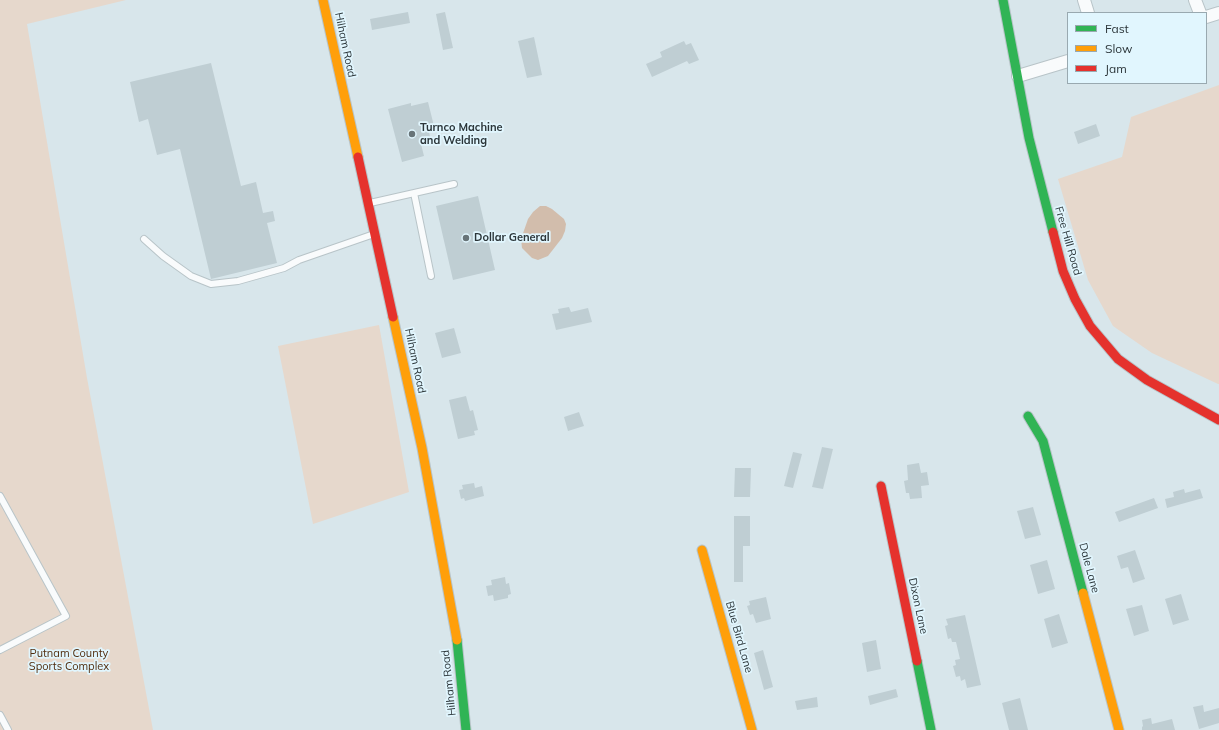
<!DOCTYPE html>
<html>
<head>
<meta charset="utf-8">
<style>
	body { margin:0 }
	#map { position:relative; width:1219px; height:730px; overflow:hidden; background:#d8e6eb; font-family:Mulish,sans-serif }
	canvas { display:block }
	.legend { position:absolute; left:1067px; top:12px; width:140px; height:72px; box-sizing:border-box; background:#e1f6fe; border:1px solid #99a9b0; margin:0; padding:5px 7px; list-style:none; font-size:12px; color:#2c363a }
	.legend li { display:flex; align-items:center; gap:8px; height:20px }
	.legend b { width:20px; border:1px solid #99a9b0 }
</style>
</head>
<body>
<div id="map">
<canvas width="1219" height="730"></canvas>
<ul class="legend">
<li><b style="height:5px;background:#30b455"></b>Fast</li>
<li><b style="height:5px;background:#ff9f0a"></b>Slow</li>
<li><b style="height:5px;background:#e5322d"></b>Jam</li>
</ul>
</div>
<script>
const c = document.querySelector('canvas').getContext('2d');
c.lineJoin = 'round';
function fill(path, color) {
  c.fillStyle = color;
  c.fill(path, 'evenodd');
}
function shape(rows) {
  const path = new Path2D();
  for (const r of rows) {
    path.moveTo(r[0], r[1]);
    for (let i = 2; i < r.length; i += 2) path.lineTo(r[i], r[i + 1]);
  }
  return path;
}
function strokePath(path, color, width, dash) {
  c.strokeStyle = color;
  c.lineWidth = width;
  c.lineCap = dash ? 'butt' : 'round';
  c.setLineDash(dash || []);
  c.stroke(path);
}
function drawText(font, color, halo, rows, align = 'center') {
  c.font = font + ' Mulish,sans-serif';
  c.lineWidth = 3.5;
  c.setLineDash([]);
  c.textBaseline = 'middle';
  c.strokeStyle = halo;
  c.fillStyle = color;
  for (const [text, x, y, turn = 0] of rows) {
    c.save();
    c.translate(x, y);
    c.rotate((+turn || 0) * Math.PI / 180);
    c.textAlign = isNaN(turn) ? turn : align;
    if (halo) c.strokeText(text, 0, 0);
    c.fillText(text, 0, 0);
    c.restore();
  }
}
const green = shape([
	[0,0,126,0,27,24,87,378,153,730,0,730],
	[1219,85,1219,384,1218,384,1152,353,1113,326,1088,280,1058,179,1122,157,1131,117],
	[379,325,409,492,313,524,278,346]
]);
const water = shape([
	[540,206,546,206,552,209,564,219,566,224,565,231,562,238,548,256,538,260,532,258,522,248,521,239,528,219,533,212]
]);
const building = shape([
	[408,12,410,23,372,30,370,19],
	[445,12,453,48,443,50,436,14],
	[534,37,542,75,527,78,518,41],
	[684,41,686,45,691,43,699,60,689,64,687,61,652,77,646,64,662,57,660,52],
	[211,63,241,186,256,182,263,213,273,211,275,221,267,223,277,263,211,279,180,149,157,155,148,119,139,122,130,82],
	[428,102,435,130,429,132,430,137,420,140,424,156,402,162,388,109,411,103,411,106],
	[1096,124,1100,136,1078,144,1074,132],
	[478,196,495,270,453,280,436,206],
	[569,307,571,312,588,308,592,322,556,330,552,314,559,313,558,309],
	[454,328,461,353,442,358,435,333],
	[466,396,470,411,473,410,478,430,474,431,475,435,458,439,449,400],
	[579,412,584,426,568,431,564,417],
	[822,447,833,449,823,489,812,487],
	[793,452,802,454,793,488,784,486],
	[919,463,921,473,927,472,929,485,921,486,922,498,910,499,909,493,906,493,904,481,908,480,907,465],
	[735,468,751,468,750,497,734,497],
	[474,483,475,488,482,486,484,496,465,501,464,498,461,499,459,490,463,489,462,485],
	[1184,489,1185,493,1200,489,1203,498,1167,508,1165,499,1174,497,1173,492],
	[1154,498,1158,508,1119,522,1115,512],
	[1033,507,1041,535,1025,539,1017,511],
	[734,516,750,516,750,546,743,546,743,582,734,582],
	[1135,550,1145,579,1133,583,1128,567,1121,569,1117,556],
	[1047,560,1055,589,1038,594,1030,565],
	[505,577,506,584,509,583,511,594,508,595,508,598,494,601,493,595,488,596,486,586,492,585,491,580],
	[1181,594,1189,620,1173,625,1165,599],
	[766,597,771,619,756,623,753,614,750,615,747,606,750,605,749,601],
	[1142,605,1149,631,1134,636,1126,609],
	[1059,614,1068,643,1052,648,1044,619],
	[965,615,981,685,967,688,965,679,961,681,960,676,956,677,953,666,956,665,955,660,960,659,956,642,952,642,951,638,948,639,945,626,948,625,946,619],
	[876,640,881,669,867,672,862,643],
	[763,650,773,687,764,690,754,653],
	[896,689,898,697,870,705,868,696],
	[817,697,818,707,797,710,795,701],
	[1020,698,1028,730,1009,730,1002,703],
	[1203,705,1204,712,1219,708,1219,723,1199,729,1193,707],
	[1151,718,1152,724,1172,719,1175,730,1142,730,1142,727,1143,726,1142,720]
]);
const lane = shape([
	[414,193,431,276],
	[370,203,454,184],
	[144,239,163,256,191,276,211,284,238,281,284,268,299,260,374,234],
	[0,496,66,616,0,650],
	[0,715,8,730]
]);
const street = shape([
	[1084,0,1088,13],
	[1195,0,1200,13],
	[1206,17,1219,13],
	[1018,76,1068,61]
]);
const fast = shape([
	[1003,0,1029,138,1053,232],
	[1028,416,1043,441,1083,593],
	[457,640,466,730],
	[917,661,931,730]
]);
const slow = shape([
	[323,0,358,157],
	[393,317,422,448,457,640],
	[702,550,752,730],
	[1083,593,1119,730]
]);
const jam = shape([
	[358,157,393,317],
	[1053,232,1063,271,1075,299,1090,326,1118,359,1147,380,1219,420],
	[881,486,917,661]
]);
const markers = [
	[412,134,4,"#687478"],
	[466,238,4,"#687478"]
];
const streetNames = [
	["Hilham Road",345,45,78],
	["Free Hill Road",1068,241,74],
	["Hilham Road",415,361,78],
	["Dale Lane",1089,568,75],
	["Dixon Lane",918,606,78],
	["Blue Bird Lane",739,637,74],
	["Hilham Road",449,683,-96]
];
const poiNames = [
	["Turnco Machine",420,128],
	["and Welding",420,141],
	["Dollar General",474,238]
];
const parkNames = [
	["Putnam County",69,654],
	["Sports Complex",69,667]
];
fill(green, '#e6d8cc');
fill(water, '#d2bdac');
fill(building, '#bfced3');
strokePath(lane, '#b8c4c8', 8);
strokePath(street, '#b8c4c8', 14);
strokePath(fast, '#b8c4c8', 11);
strokePath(slow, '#b8c4c8', 11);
strokePath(jam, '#b8c4c8', 11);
strokePath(lane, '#f9fbfc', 6);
strokePath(street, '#f9fbfc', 12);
strokePath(fast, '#30b455', 9);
strokePath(slow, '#ff9f0a', 9);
strokePath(jam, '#e5322d', 9);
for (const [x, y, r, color] of markers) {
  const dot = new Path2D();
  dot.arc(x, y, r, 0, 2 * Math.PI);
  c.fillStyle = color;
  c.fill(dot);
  strokePath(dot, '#e1f6fe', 1.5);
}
drawText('11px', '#2c363a', '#e1f6fe', streetNames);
drawText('bold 11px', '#2c363a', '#e1f6fe', poiNames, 'left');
drawText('11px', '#522e0f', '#e1f6fe', parkNames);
</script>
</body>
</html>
